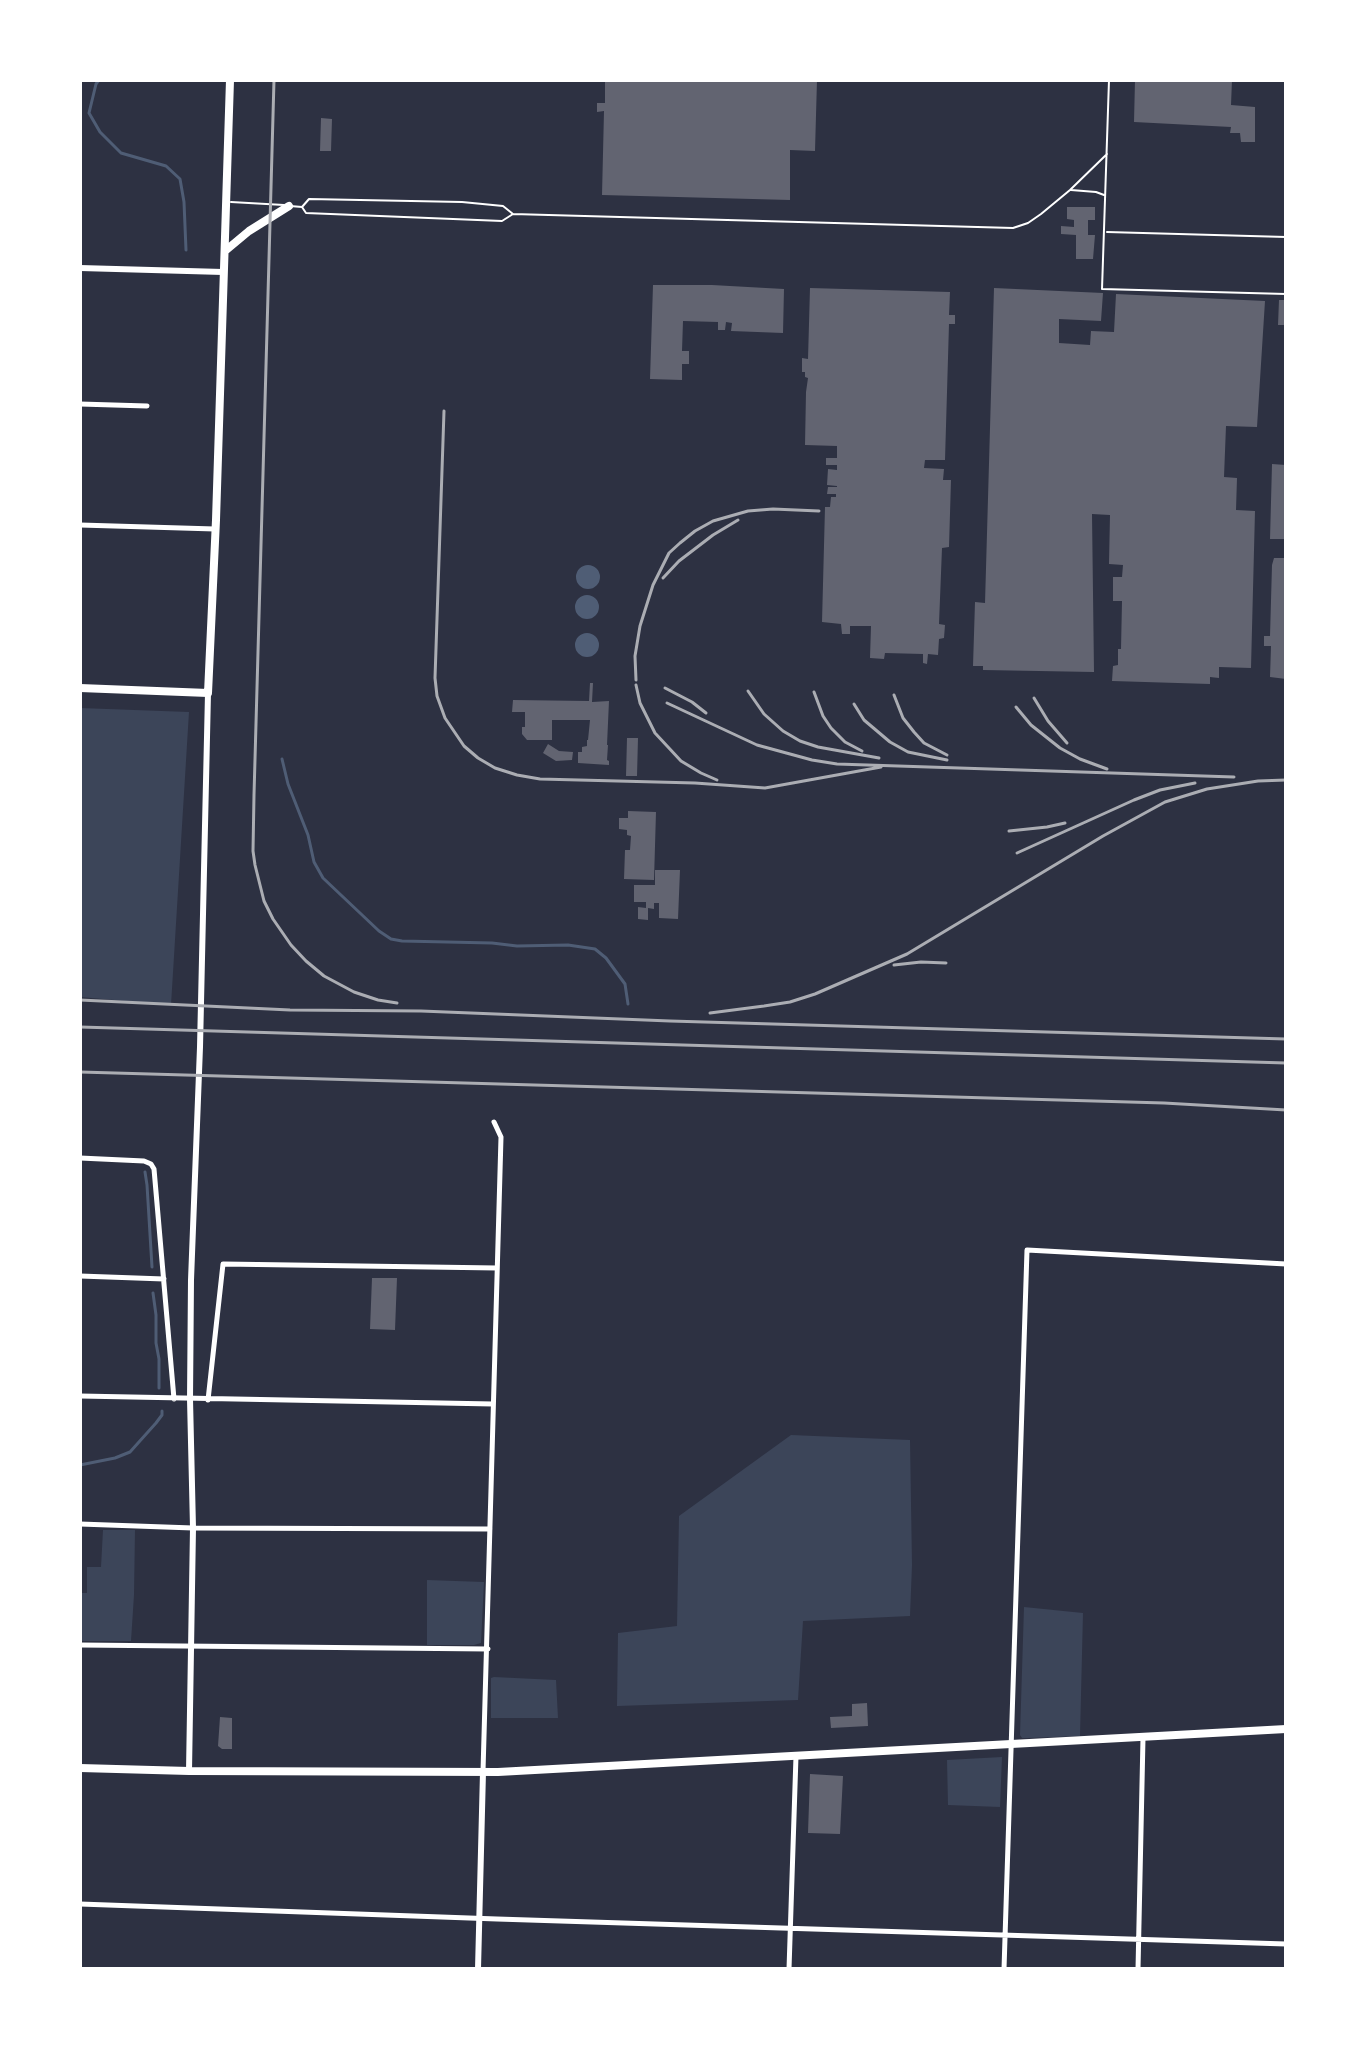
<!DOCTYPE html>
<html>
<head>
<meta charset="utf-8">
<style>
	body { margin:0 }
	#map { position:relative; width:1366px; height:2049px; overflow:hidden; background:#2d3142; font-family:"Varela Round",sans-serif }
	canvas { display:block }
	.frame { position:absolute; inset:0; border:82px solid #fff; pointer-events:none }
</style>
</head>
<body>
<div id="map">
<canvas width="1366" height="2049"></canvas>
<div class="frame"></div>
</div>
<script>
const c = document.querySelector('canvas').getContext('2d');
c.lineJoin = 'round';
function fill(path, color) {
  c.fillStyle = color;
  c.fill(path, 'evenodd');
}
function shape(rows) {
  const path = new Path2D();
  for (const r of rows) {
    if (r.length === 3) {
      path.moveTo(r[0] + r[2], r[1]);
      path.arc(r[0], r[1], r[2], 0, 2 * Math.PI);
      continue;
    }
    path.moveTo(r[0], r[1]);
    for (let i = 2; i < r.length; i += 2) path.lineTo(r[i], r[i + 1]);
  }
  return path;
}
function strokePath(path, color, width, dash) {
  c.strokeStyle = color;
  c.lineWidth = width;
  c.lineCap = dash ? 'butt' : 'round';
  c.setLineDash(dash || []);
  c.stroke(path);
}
const green = shape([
	[80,708,189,712,171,1005,80,997],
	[791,1435,910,1440,912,1565,910,1616,803,1621,798,1700,617,1706,618,1633,677,1626,679,1516],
	[103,1530,135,1530,134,1595,131,1641,80,1641,80,1593,87,1593,87,1567,101,1567],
	[427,1580,484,1582,481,1643,474,1645,427,1645],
	[1024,1607,1083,1613,1080,1736,1028,1738,1022,1738,1020,1735],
	[494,1677,556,1680,558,1718,491,1718,491,1678],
	[1002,1757,1000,1807,948,1805,947,1760]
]);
const water = shape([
	[588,577,12],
	[587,607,12],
	[587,645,12]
]);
const stream = shape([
	[99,80,96,84,89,113,100,132,121,153,166,166,180,179,184,202,186,250],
	[282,759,288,784,308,835,314,862,323,878,379,931,391,939,402,941,492,943,517,946,568,945,595,949,606,958,625,984,628,1004],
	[145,1172,147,1185,152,1267],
	[153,1293,156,1315,156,1343,159,1359,159,1388],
	[80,1465,115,1458,130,1452,156,1423,162,1415,162,1411]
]);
const building = shape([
	[605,80,817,80,815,151,790,150,790,200,602,195,604,111,597,112,597,103,605,103],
	[1135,80,1232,80,1231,105,1255,107,1255,142,1241,142,1240,133,1230,133,1231,127,1134,122],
	[321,118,332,119,331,151,320,151],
	[1067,207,1095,207,1095,220,1088,220,1088,235,1095,235,1093,259,1076,259,1076,235,1061,234,1061,226,1074,227,1074,220,1067,219],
	[653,285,712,285,784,289,783,333,731,331,732,323,726,322,725,330,718,330,718,322,683,321,682,351,689,351,689,364,682,364,682,380,650,379],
	[810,288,950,292,949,315,955,315,955,324,949,324,945,460,925,460,924,468,944,469,943,480,951,480,949,547,942,548,939,624,945,625,944,638,939,639,938,655,928,654,927,664,923,663,923,654,885,653,884,659,870,658,871,626,850,626,850,634,842,634,841,624,822,622,825,507,830,507,831,497,836,497,836,494,827,494,828,487,837,487,837,486,827,485,828,469,837,470,837,465,826,465,826,458,837,458,837,446,805,445,806,392,808,378,805,377,805,372,802,372,802,358,808,359],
	[994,288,1103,293,1101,321,1059,319,1059,343,1090,345,1091,331,1114,332,1116,294,1265,301,1257,427,1226,426,1224,477,1237,478,1236,510,1255,511,1251,668,1219,667,1219,678,1210,677,1210,684,1112,681,1113,666,1118,665,1118,649,1121,649,1122,601,1113,601,1113,577,1122,577,1123,565,1109,564,1110,515,1092,514,1094,672,983,670,983,666,973,666,975,602,985,603],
	[1279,300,1286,300,1286,325,1278,325],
	[1272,464,1286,465,1286,539,1270,539],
	[1274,558,1286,558,1286,679,1270,677,1271,646,1264,646,1264,636,1270,636,1272,565],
	[590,683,593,683,592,702,609,701,607,745,608,745,607,760,609,761,609,765,578,763,578,752,582,752,582,747,587,746,587,740,588,740,590,720,552,720,552,740,527,740,522,734,522,727,525,727,525,712,512,712,513,700,589,701],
	[627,738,638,738,637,776,626,776],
	[548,744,559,751,573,752,572,760,556,761,543,753],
	[628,811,656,812,654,880,624,879,625,850,630,850,631,836,627,835,627,830,619,829,619,818,628,818],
	[655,870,680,870,678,919,659,918,659,903,654,903,654,909,648,908,648,920,638,919,638,907,646,908,646,902,634,902,634,885,655,885],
	[372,1278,397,1278,395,1330,370,1329],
	[867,1703,868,1726,831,1728,830,1717,852,1716,852,1704],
	[220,1717,232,1718,232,1749,222,1749,218,1746],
	[810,1774,843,1776,840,1834,808,1833]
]);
const service = shape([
	[1109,80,1102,289,1286,294],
	[1071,190,1096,192,1104,195],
	[231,202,284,205],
	[290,206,302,207,306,213,502,221,513,214,503,206,462,202,309,199,302,207],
	[513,214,1013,228,1028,223,1041,214,1070,190,1107,154],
	[1107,232,1286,237]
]);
const minor = shape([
	[80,404,147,406],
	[80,525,215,529],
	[80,1158,144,1161,151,1164,154,1169,174,1399],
	[80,1276,164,1279],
	[80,1396,493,1404],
	[208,1400,223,1264,497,1268],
	[80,1524,193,1528,490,1529],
	[80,1645,488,1649],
	[483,1771,501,1137,494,1122],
	[80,1904,497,1919,1286,1944],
	[789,1969,796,1756],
	[1004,1969,1027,1250,1286,1264],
	[1138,1969,1143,1738]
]);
const tertiary = shape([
	[80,268,223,272],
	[189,1771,193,1528,190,1399,191,1280,200,1047,208,693],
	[478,1969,483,1772]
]);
const primary = shape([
	[225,251,249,231,289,206],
	[80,688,208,693,216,520,230,80],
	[80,1768,189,1771,498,1772,1286,1729]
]);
const rail = shape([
	[274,80,254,795,253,851,255,865,264,901,273,919,291,945,306,961,324,976,354,992,378,1000,397,1003],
	[444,411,435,678,437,696,445,718,464,746,478,758,495,768,517,775,540,779,695,783,765,788,881,767],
	[663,578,679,561,713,535,738,520],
	[636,680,635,656,640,626,653,585,669,553,680,543,695,531,713,521,748,511,773,509,819,511],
	[636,685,640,703,655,733,681,761,701,773,717,780],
	[665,688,692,702,706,713],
	[748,691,764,714,783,731,800,741,818,747,879,758],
	[814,692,823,716,831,728,845,742,862,751],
	[894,695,903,718,914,732,924,743,947,755],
	[1034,698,1048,721,1067,743],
	[667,703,757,745,812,760,837,764,1234,777],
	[854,704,864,720,890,742,908,752,947,760],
	[1016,707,1031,725,1060,748,1080,759,1107,769],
	[1009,831,1047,827,1065,823],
	[1017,853,1134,800,1160,790,1195,783],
	[894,965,921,962,946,963],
	[80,1000,290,1010,421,1011,670,1021,1286,1039],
	[710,1013,764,1006,790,1002,815,994,907,954,1103,836,1165,802,1207,789,1258,781,1286,780],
	[80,1027,1286,1063],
	[80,1072,1164,1103,1286,1110]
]);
fill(green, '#3c4559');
fill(water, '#4f5d75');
strokePath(stream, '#4f5d75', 3);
fill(building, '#626471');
strokePath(service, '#fff', 2);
strokePath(minor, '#fff', 5);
strokePath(tertiary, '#fff', 6);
strokePath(primary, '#fff', 8);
strokePath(rail, '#abadb3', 3);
</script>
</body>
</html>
